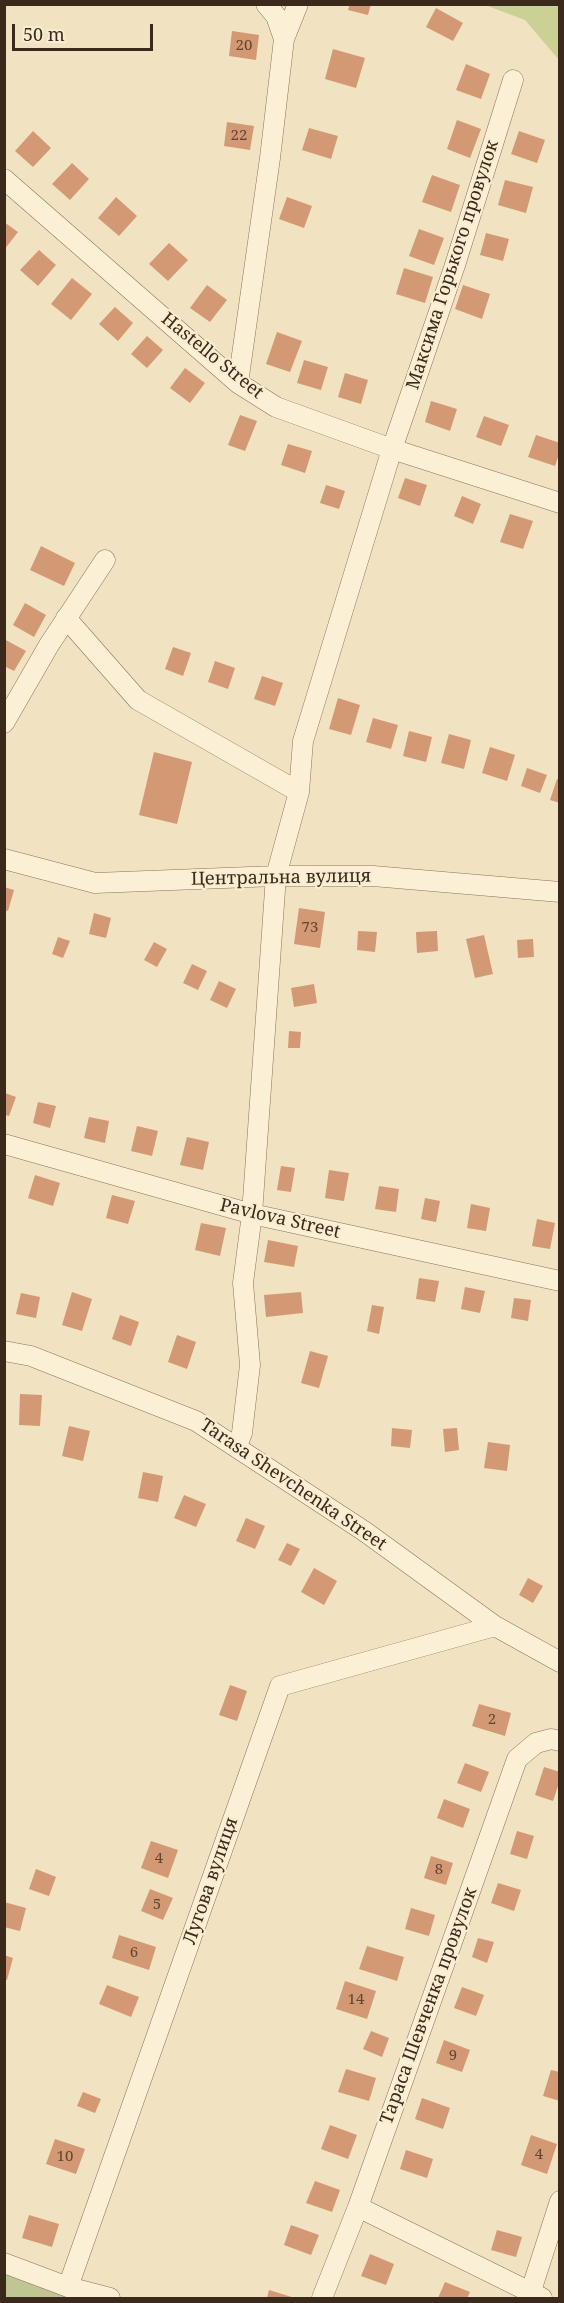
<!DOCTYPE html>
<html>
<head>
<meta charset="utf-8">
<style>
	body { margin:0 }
	#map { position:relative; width:564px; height:2303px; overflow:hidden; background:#f1e2c1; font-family:"Noto Serif",serif }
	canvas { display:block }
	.frame { position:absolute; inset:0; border:6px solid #3b2a1c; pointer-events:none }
	.scale { position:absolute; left:12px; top:24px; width:141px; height:27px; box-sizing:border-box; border:3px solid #3b2a1c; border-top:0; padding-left:8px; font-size:18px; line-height:21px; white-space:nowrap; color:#3b2a1c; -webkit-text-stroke:4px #f8ecd1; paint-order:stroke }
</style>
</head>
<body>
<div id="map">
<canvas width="564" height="2303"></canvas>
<div class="frame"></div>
<div class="scale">50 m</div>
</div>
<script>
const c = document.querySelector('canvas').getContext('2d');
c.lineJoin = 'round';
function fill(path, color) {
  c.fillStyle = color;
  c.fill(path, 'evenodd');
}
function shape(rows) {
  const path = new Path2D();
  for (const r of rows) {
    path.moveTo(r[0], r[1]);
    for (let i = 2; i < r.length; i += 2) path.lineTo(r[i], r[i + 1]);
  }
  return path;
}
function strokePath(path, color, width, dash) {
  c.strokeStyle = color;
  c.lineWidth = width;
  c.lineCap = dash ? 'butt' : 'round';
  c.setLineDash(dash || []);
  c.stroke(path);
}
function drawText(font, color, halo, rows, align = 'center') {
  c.font = font + ' "Noto Serif",serif';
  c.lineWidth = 4.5;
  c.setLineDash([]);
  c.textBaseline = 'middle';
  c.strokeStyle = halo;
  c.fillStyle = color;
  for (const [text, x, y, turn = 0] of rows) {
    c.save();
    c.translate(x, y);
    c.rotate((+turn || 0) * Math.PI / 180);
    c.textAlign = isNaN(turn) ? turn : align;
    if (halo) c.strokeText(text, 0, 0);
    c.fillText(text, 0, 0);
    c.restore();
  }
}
const green = shape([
	[485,5,559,5,559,60,525,20]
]);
const cemetery = shape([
	[5,2273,78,2298,5,2298]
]);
const building = shape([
	[350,4,371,4,368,15,348,10],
	[436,8,463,23,453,41,426,27],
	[232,31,259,35,256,60,229,56],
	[333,49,365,58,356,88,325,79],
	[466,64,490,74,481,99,456,90],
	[457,120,481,129,470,158,447,149],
	[227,122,254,126,250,150,224,146],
	[309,128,338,136,331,159,302,150],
	[33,131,51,148,33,167,15,151],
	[519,131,545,140,537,163,511,154],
	[72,163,89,179,70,200,52,184],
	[432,175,460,185,451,212,422,202],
	[505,180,533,187,526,213,498,205],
	[116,197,137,216,119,236,98,218],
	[287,197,312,206,304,228,279,219],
	[4,222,18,232,4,250],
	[419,229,444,238,434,265,409,256],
	[486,233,509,239,503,261,480,255],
	[169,243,188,260,168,281,149,264],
	[39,250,56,265,38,286,20,270],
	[404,268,433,277,425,303,396,294],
	[72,278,92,294,71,320,51,304],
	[207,285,227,300,210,322,190,308],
	[463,285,490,294,482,319,455,309],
	[115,307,133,323,118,341,99,324],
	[277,332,302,341,290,372,266,364],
	[147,336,163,350,147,368,131,354],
	[304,360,328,367,321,390,297,383],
	[185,368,205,383,190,403,170,388],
	[345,373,368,380,361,404,338,397],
	[431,401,457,409,450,431,425,422],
	[240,415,257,421,245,451,228,445],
	[484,416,509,425,501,446,476,437],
	[536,435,560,443,560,451,555,466,528,457],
	[288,444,312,451,305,473,281,465],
	[405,478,427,485,420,506,398,498],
	[326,485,345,491,339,509,320,503],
	[462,496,481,504,473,524,454,516],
	[510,514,533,521,523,549,500,542],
	[41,546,75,563,64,586,30,570],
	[25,603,46,615,34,637,13,625],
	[4,639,26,651,14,671,4,666],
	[173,647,191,653,183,676,165,669],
	[215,661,235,668,228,689,208,682],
	[262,676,283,683,275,706,254,699],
	[338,698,360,705,351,735,329,729],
	[373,718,398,725,391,749,366,742],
	[409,731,432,737,426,762,403,756],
	[449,734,471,740,464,769,441,763],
	[490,747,515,755,507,781,482,773],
	[154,752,192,762,177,824,139,815],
	[527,768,547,775,540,793,521,786],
	[557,779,560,779,560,803,550,800],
	[4,887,14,890,8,911,4,910],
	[299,908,325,912,320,948,294,944],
	[94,913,111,918,106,938,89,934],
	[358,931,377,932,375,952,357,950],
	[437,931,438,951,417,953,416,932],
	[484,935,493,974,475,978,466,939],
	[58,937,70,941,63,958,52,954],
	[533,939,534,957,518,958,517,940],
	[154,942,167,949,157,967,144,960],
	[192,964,207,971,198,990,183,983],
	[219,981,236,989,227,1008,210,1000],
	[314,984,317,1003,294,1007,291,988],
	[289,1031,301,1032,300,1048,288,1048],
	[5,1093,16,1097,9,1116,5,1115],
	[38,1102,56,1106,50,1128,33,1123],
	[89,1117,109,1121,105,1143,84,1138],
	[137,1126,158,1131,152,1156,131,1151],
	[187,1137,209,1142,203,1170,180,1165],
	[281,1166,295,1168,291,1192,277,1190],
	[329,1170,349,1173,344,1201,325,1198],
	[35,1175,60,1183,53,1206,28,1198],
	[379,1186,399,1189,396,1212,375,1209],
	[112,1195,135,1201,128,1224,106,1218],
	[425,1198,440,1201,436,1222,421,1219],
	[471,1204,490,1208,486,1231,467,1228],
	[537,1219,555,1223,550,1249,532,1246],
	[201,1223,226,1228,220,1256,195,1250],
	[268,1240,298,1246,294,1267,264,1262],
	[419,1278,439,1281,435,1302,416,1299],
	[465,1287,485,1291,480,1313,461,1309],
	[72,1292,92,1299,82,1331,62,1325],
	[301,1292,303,1313,266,1317,264,1295],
	[21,1293,40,1297,36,1318,16,1314],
	[514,1298,531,1300,528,1321,511,1318],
	[372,1305,384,1307,379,1334,367,1331],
	[120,1315,139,1322,131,1346,112,1339],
	[177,1335,196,1342,187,1369,168,1362],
	[310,1351,328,1356,319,1388,301,1383],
	[20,1394,42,1395,40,1426,19,1425],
	[69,1426,90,1431,83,1461,62,1456],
	[392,1428,412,1430,410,1448,391,1446],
	[457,1428,459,1450,445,1452,443,1429],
	[488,1442,510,1445,507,1471,484,1468],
	[143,1472,163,1476,158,1502,138,1498],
	[184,1495,206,1504,196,1527,174,1518],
	[246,1518,265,1526,255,1549,236,1541],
	[287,1543,300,1549,291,1566,278,1560],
	[314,1568,337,1581,324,1605,301,1592],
	[528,1578,543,1586,533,1603,519,1595],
	[230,1685,247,1691,237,1721,219,1715],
	[479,1704,511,1713,505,1736,472,1726],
	[465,1763,489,1772,481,1792,457,1783],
	[544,1767,560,1772,560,1780,553,1801,535,1795],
	[444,1799,470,1809,463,1828,437,1818],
	[517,1831,534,1836,527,1859,510,1854],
	[151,1841,178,1850,168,1878,141,1868],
	[431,1856,453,1863,446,1885,424,1878],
	[36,1869,56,1877,49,1896,29,1889],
	[498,1883,521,1890,514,1911,491,1903],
	[150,1889,173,1898,163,1920,141,1911],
	[4,1902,26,1908,20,1931,4,1927],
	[411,1908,435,1915,429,1936,405,1929],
	[119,1935,156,1947,149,1970,112,1958],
	[478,1938,494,1942,487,1963,472,1957],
	[367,1946,404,1957,397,1981,359,1969],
	[4,1955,13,1958,7,1980,4,1980],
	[345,1981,376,1991,367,2019,336,2009],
	[107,1985,139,1997,131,2017,99,2004],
	[462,1987,484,1995,476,2016,454,2008],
	[371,2031,389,2038,382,2057,363,2049],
	[444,2040,470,2050,462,2072,436,2063],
	[346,2069,376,2078,369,2101,338,2092],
	[551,2070,560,2072,560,2101,543,2096],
	[83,2092,101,2099,95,2113,77,2106],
	[422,2098,450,2108,443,2129,415,2119],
	[330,2125,357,2135,348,2159,321,2149],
	[531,2135,557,2144,547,2174,521,2165],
	[55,2139,85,2149,76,2174,46,2164],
	[406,2150,433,2159,427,2178,400,2169],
	[315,2181,340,2190,332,2212,306,2203],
	[29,2215,59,2224,52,2247,22,2238],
	[291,2225,319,2235,311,2255,284,2245],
	[497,2230,522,2237,516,2257,491,2250],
	[370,2254,394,2264,386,2285,361,2276],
	[445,2282,470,2292,467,2298,438,2298],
	[269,2290,295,2298,267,2298]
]);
const street = shape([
	[284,39,298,4],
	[4,179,238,383,276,407,392,449,560,503],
	[238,383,270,158,284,39,276,16,266,4],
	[66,618,138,700,299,792],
	[4,723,49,645,105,560],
	[4,859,95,883,276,876,373,876,560,892],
	[4,1144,252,1214,560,1281],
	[4,1351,31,1356,196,1421,364,1531,495,1626,560,1662],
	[237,1446,242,1433,250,1365,243,1283,252,1214,276,876,299,792,303,741,392,449,455,265,513,80],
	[358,2207,542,2298],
	[4,2263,68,2287,110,2298],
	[68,2287,280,1686,495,1626],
	[530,2294,560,2201],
	[322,2298,358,2207,517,1759,536,1743,551,1739,560,1741]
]);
const numberNames = [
	["20",244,46],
	["22",239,136],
	["73",310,928],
	["2",492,1720],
	["4",159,1859],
	["8",439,1870],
	["5",157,1905],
	["6",134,1953],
	["14",356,2000],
	["9",453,2056],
	["4",539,2155],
	["10",65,2157]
];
const streetNames = [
	["Максима Горького провулок",453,265,-72],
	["Hastello Street",212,356,39],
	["Центральна вулиця",281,878,-1],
	["Pavlova Street",280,1219,13],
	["Tarasa Shevchenka Street",293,1485,34],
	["Лугова вулиця",211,1881,-71],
	["Тараса Шевченка провулок",429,2006,-70]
];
fill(green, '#cbd194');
fill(cemetery, '#c0c594');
fill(building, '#d39974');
strokePath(street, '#8d7257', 21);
strokePath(street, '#fbefd5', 20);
drawText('15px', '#614632', null, numberNames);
drawText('18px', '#3b2a1c', '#f8ecd1', streetNames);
</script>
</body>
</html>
